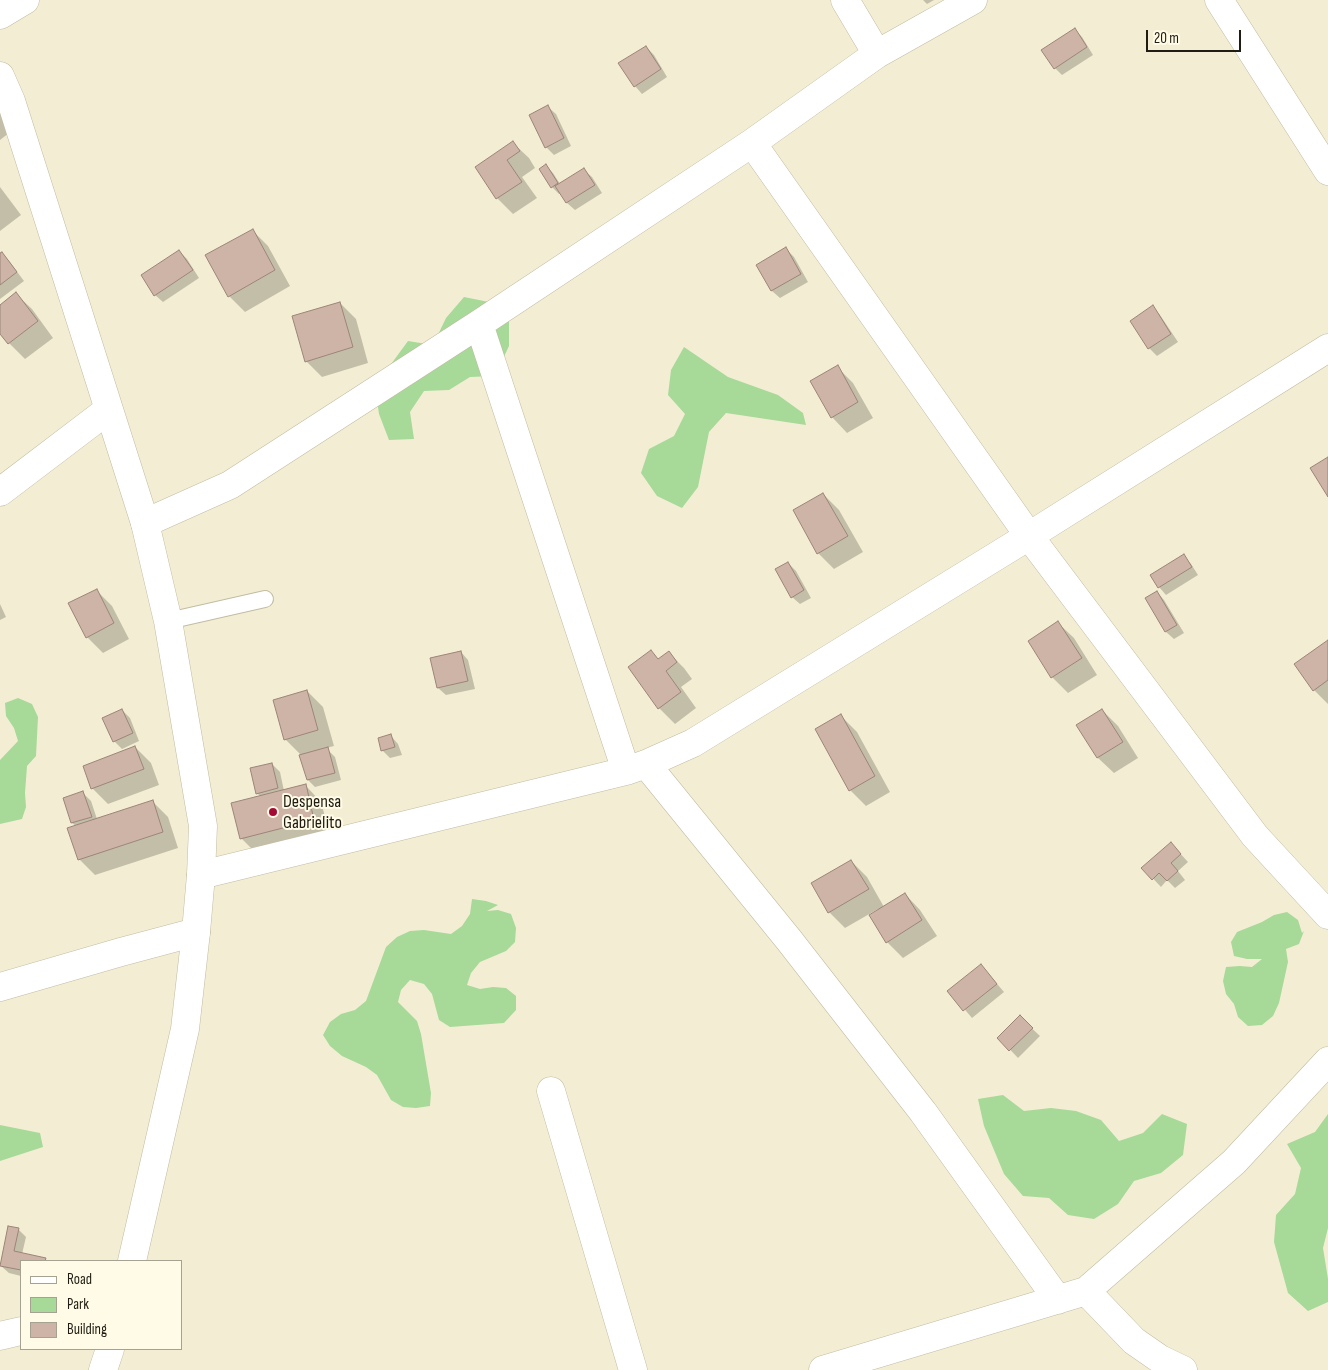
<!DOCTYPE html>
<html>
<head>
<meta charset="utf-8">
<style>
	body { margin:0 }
	#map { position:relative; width:1328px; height:1370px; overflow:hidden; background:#f3eed3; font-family:"Sofia Sans Condensed",sans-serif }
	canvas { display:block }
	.legend { position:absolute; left:20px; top:1260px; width:162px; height:90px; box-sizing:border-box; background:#fffbe6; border:1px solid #a5a292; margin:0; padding:6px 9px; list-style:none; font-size:15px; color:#1f1d13 }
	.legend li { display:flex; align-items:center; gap:10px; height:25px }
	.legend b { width:25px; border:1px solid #a5a292 }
	.scale { position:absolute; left:1146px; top:30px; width:95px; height:22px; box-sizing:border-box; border:2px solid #1f1d13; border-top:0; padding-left:6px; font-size:15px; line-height:18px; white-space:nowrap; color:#1f1d13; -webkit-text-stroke:4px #fffbe6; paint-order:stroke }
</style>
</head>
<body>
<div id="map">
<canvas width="1328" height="1370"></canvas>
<ul class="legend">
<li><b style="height:6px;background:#fff"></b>Road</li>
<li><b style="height:14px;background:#a7d998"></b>Park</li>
<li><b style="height:14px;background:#cdb4a6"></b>Building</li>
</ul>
<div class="scale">20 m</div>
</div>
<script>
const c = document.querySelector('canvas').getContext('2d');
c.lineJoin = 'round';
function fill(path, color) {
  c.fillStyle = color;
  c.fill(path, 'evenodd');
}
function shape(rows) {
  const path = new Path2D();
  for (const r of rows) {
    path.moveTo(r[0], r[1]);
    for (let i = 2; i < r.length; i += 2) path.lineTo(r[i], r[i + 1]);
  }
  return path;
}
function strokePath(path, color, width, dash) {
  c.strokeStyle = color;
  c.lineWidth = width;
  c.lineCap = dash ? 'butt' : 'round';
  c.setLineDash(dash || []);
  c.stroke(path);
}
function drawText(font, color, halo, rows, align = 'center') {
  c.font = font + ' "Sofia Sans Condensed",sans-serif';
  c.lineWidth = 4;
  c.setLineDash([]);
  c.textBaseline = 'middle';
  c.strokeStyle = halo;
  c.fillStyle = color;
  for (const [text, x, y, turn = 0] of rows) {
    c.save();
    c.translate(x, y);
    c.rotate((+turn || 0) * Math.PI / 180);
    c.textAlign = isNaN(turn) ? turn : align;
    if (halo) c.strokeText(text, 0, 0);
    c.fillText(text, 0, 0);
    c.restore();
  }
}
const green = shape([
	[464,297,489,302,509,321,509,346,495,376,470,377,449,390,424,391,410,412,414,439,389,440,379,414,375,386,408,341,433,345,446,318],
	[684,347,728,377,778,395,803,413,806,425,726,413,709,432,698,487,682,508,657,496,641,473,649,449,674,436,685,414,668,395,671,370],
	[18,698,32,704,38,717,36,756,27,766,25,793,26,807,22,819,0,824,0,760,18,741,14,728,6,716,5,703],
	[472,899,486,901,498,905,487,911,498,910,511,914,516,928,515,942,506,951,480,962,471,973,467,985,480,989,493,987,506,988,516,996,516,1010,504,1023,450,1027,439,1020,432,994,424,984,410,980,401,990,398,1002,417,1021,421,1034,431,1093,430,1106,416,1108,403,1107,391,1100,377,1075,366,1067,342,1056,330,1046,323,1035,330,1022,341,1014,355,1010,366,1001,386,947,397,937,410,931,424,930,451,934,462,926,470,914],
	[1287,912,1298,920,1302,933,1304,931,1299,944,1286,949,1288,962,1279,1003,1273,1016,1262,1025,1248,1026,1238,1017,1234,1004,1226,994,1223,981,1226,967,1240,966,1252,967,1262,959,1247,959,1234,956,1231,942,1237,932,1262,922,1274,915],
	[1003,1095,1024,1111,1051,1108,1076,1111,1101,1120,1119,1141,1143,1133,1162,1114,1187,1124,1183,1155,1161,1173,1134,1181,1118,1204,1094,1219,1068,1215,1049,1198,1023,1196,1004,1174,984,1126,978,1099],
	[1328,1114,1328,1228,1323,1248,1328,1279,1328,1302,1308,1311,1288,1293,1274,1242,1276,1215,1295,1194,1301,1168,1287,1144,1315,1132],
	[0,1125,40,1133,43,1147,0,1161]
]);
const shadow = shape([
	[923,0,934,0,927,4],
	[1074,29,1082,37,1093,55,1062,75,1055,68],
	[646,47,654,55,667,77,642,94,635,86],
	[548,107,556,114,571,146,554,155,546,147],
	[0,110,14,129,0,140],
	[513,143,529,158,535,168,522,177,537,198,513,214,497,198,476,167],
	[546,166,553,173,560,184,584,170,592,177,602,193,575,210,567,203,561,193,559,194,552,187],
	[0,187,21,215,0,231],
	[252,230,268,246,290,286,245,312,229,296],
	[786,249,794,257,808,282,780,298,772,291,757,265],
	[179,251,187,259,199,278,163,302,155,295],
	[2,253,9,261,24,281,0,299,0,254],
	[16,294,32,309,53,338,25,359,9,343,0,331,0,306],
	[340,303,356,319,368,363,322,377,306,361],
	[1153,307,1160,315,1178,342,1157,356,1149,348],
	[837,367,853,383,873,418,847,433,832,417],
	[823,494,839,510,863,552,834,569,818,553],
	[1183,556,1191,564,1198,575,1166,595,1159,587],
	[788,563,796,571,811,598,800,604,792,597],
	[96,590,112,606,129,639,103,653,87,637],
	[1157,592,1164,600,1184,633,1174,639,1166,632,1146,598],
	[0,604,6,617,0,620],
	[1058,623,1074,638,1097,675,1068,693,1052,677],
	[1328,642,1328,704,1314,690],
	[461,652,468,660,475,689,446,695,438,688,431,659],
	[651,652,659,660,669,653,684,668,692,679,681,687,696,708,675,724,659,708],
	[307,691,323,707,334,746,326,748,335,757,341,780,315,787,308,780,302,756,285,739],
	[122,710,130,718,139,741,122,749,114,741],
	[1102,710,1118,726,1138,758,1114,773,1098,758,1078,726],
	[841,716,857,732,890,792,866,806,850,790],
	[391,736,398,744,402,755,390,758,383,751],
	[135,747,151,763,159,785,108,804,92,788],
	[272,764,280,772,284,791,306,786,321,802,330,835,257,854,241,838,261,797,257,793],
	[83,793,91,801,97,819,152,801,168,817,178,848,95,875,79,859,76,826,72,823],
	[1178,851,1188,862,1178,871,1185,880,1175,888,1167,880,1161,887,1143,868],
	[851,861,867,877,884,907,905,894,920,910,937,936,903,958,887,942,878,909,845,928,829,912],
	[981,965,1004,992,972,1018,949,991],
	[1020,1017,1040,1036,1018,1058,999,1038],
	[18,1229,26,1237,22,1254,45,1259,48,1261,21,1261,21,1276,9,1273,1,1266]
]);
const building = shape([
	[1075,28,1087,47,1054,69,1041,50,1075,28],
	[646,46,661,69,634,87,618,63,646,46],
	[548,105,564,138,545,148,529,115,548,105],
	[513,141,520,151,507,160,522,182,496,199,475,167,513,141],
	[546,164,558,183,551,188,539,169,546,164],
	[584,168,595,185,566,203,555,186,584,168],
	[253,229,275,270,228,297,205,255,253,229],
	[786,247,801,274,771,291,756,265,786,247],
	[179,250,193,270,154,296,141,275,179,250],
	[2,252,17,272,0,285,0,253,2,252],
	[16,292,38,321,8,344,0,334,0,305,16,292],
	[340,302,353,347,305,362,292,316,340,302],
	[1153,305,1171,334,1148,349,1130,321,1153,305],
	[838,365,858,402,831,418,810,381,838,365],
	[1328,457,1328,497,1310,468,1328,457],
	[823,493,848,536,817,554,793,510,823,493],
	[1184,554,1192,567,1158,588,1150,575,1184,554],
	[788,562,804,590,791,598,775,569,788,562],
	[97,589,114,623,86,638,68,603,97,589],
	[1157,591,1177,625,1165,632,1145,598,1157,591],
	[1058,621,1082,658,1051,678,1028,641,1058,621],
	[1328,640,1328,680,1313,691,1294,664,1328,640],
	[651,650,658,659,669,651,677,662,666,671,681,692,658,709,628,667,651,650],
	[461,651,468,681,437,688,430,658,461,651],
	[307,690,318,730,284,740,273,700,307,690],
	[122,709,133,733,113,742,102,718,122,709],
	[1102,709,1123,742,1097,758,1076,725,1102,709],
	[841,714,875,776,849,791,815,729,841,714],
	[391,734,395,747,381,751,378,738,391,734],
	[135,746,144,769,91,789,83,766,135,746],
	[328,747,335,773,307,780,299,755,328,747],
	[272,763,278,788,256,794,250,768,272,763],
	[306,784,314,820,240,839,231,803,306,784],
	[83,791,92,817,71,823,63,798,83,791],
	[153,800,163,832,78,860,67,828,153,800],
	[1171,842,1181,854,1171,863,1178,871,1167,881,1159,873,1152,880,1141,868,1171,842],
	[851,860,869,889,828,913,811,883,851,860],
	[905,893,922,920,886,943,869,915,905,893],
	[981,964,997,984,963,1011,947,991,981,964],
	[1020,1015,1033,1028,1009,1051,997,1038,1020,1015],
	[8,1226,19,1228,14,1251,46,1258,45,1261,21,1261,21,1270,0,1266,8,1226]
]);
const service = shape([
	[168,621,265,599]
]);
const minor = shape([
	[845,0,877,54],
	[1219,0,1328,171],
	[0,15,25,0],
	[752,143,1029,536,1255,836,1328,915],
	[479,324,626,771],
	[0,492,108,410],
	[145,523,230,485,479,324,752,143,877,54,973,0],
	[646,764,789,940,923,1112,1058,1300],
	[201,875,626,771,646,764,693,743,1029,536,1328,348],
	[0,987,121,952,196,932],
	[551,1091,633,1370],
	[1086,1291,1134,1341,1160,1359,1183,1370],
	[0,1336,21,1331],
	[823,1370,1086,1291,1234,1162,1328,1061]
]);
const tertiary = shape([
	[0,76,11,101,145,523,168,621,203,826,201,875,196,932,185,1029,132,1261],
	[103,1370,110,1349]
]);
const markers = [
	[273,812,5,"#a50935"]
];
const poiNames = [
	["Despensa",283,802],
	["Gabrielito",283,823]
];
fill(green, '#a7d998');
fill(shadow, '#0003');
fill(building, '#cdb4a6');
strokePath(building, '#9c8477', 1);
strokePath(service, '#c1bca3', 18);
strokePath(minor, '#c1bca3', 29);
strokePath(tertiary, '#c1bca3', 29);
strokePath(service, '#fff', 16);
strokePath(minor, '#fff', 28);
strokePath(tertiary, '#fff', 28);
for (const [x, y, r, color] of markers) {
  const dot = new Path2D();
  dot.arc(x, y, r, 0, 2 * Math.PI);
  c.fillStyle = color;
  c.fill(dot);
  strokePath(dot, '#fffbe6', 2);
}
drawText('18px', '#1f1d13', '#fffbe6', poiNames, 'left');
</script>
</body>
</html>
